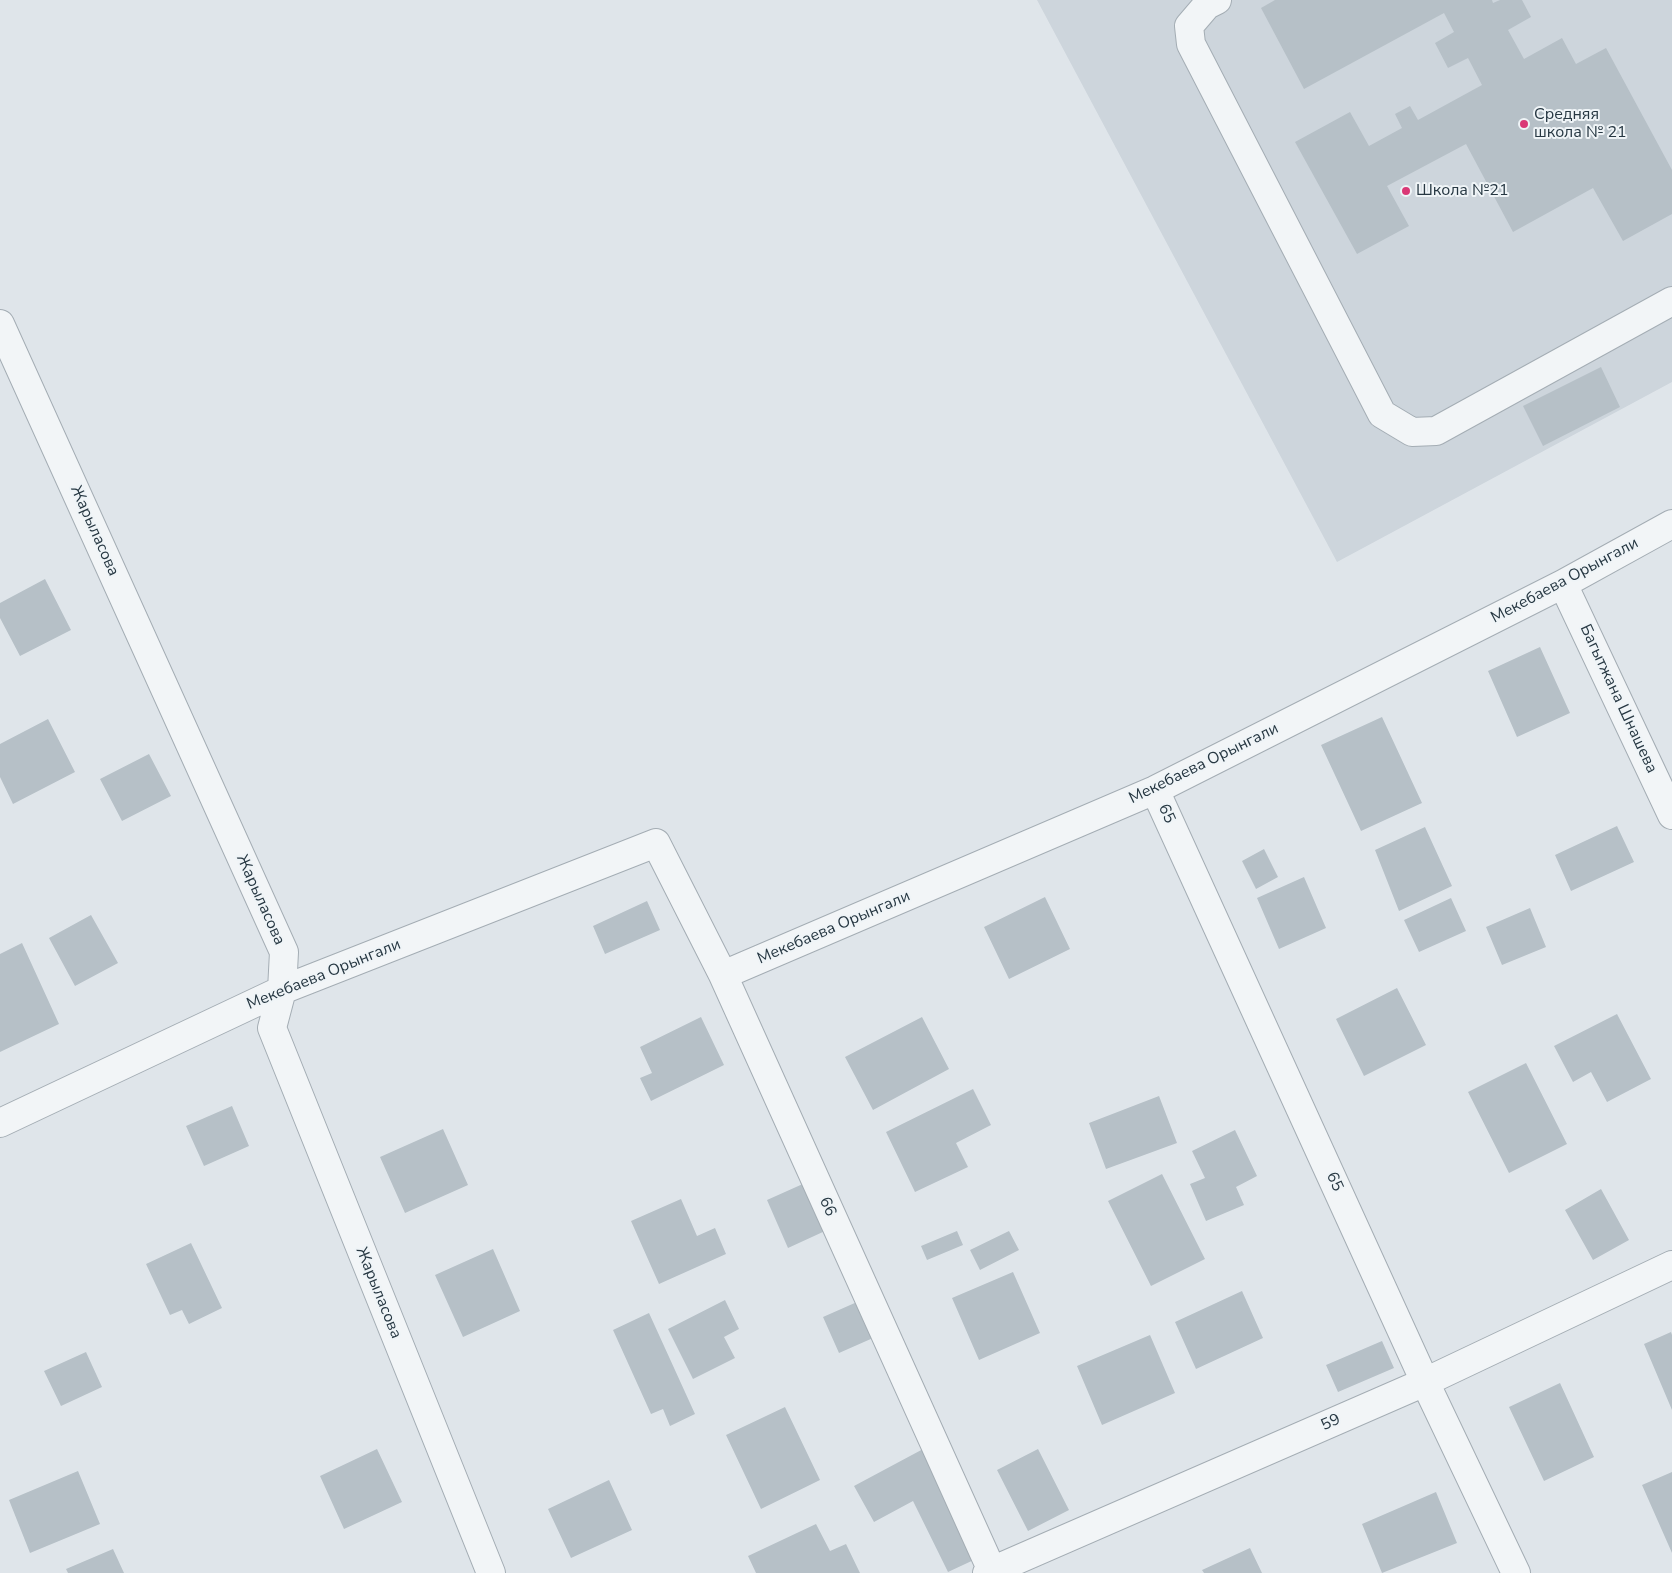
<!DOCTYPE html>
<html>
<head>
<meta charset="utf-8">
<style>
	body { margin:0 }
	canvas { display:block; background:#dfe5ea }
</style>
</head>
<body>
<canvas width="1672" height="1573"></canvas>
<script>
const c = document.querySelector('canvas').getContext('2d');
c.lineJoin = 'round';
function fill(path, color) {
  c.fillStyle = color;
  c.fill(path, 'evenodd');
}
function shape(rows) {
  const path = new Path2D();
  for (const r of rows) {
    path.moveTo(r[0], r[1]);
    for (let i = 2; i < r.length; i += 2) path.lineTo(r[i], r[i + 1]);
  }
  return path;
}
function strokePath(path, color, width, dash) {
  c.strokeStyle = color;
  c.lineWidth = width;
  c.lineCap = dash ? 'butt' : 'round';
  c.setLineDash(dash || []);
  c.stroke(path);
}
function drawText(font, color, halo, rows, align = 'center') {
  c.font = font + ' "Nunito Sans",sans-serif';
  c.lineWidth = 4;
  c.setLineDash([]);
  c.textBaseline = 'middle';
  c.strokeStyle = halo;
  c.fillStyle = color;
  for (const [text, x, y, turn = 0] of rows) {
    c.save();
    c.translate(x, y);
    c.rotate((+turn || 0) * Math.PI / 180);
    c.textAlign = isNaN(turn) ? turn : align;
    if (halo) c.strokeText(text, 0, 0);
    c.fillText(text, 0, 0);
    c.restore();
  }
}
const built = shape([
	[1037,0,1672,0,1672,382,1337,562]
]);
const building = shape([
	[1275,0,1492,0,1493,3,1500,0,1522,0,1531,17,1508,30,1524,59,1562,38,1576,64,1606,48,1672,170,1672,214,1623,241,1593,188,1513,232,1466,144,1387,186,1409,226,1357,254,1295,142,1350,112,1369,146,1402,128,1395,114,1410,106,1418,120,1482,85,1468,58,1448,68,1435,43,1454,32,1444,13,1304,89,1261,8],
	[1601,367,1620,407,1543,446,1523,406],
	[45,579,71,630,20,656,0,618,0,603],
	[1540,647,1570,713,1517,737,1488,671],
	[1382,717,1422,803,1361,831,1321,745],
	[48,719,75,772,13,804,0,777,0,744],
	[149,754,171,796,122,821,100,779],
	[1617,826,1634,862,1571,891,1555,855],
	[1425,827,1452,886,1399,911,1375,850],
	[1264,849,1278,877,1256,889,1242,861],
	[1304,877,1326,928,1279,949,1257,898],
	[1045,897,1070,949,1009,979,984,927],
	[1451,898,1466,931,1419,952,1404,920],
	[647,901,660,930,605,954,593,926],
	[1530,908,1546,947,1502,965,1486,927],
	[91,915,118,963,75,986,49,938],
	[22,943,59,1024,0,1052,0,954],
	[1397,988,1426,1045,1364,1076,1336,1019],
	[1617,1014,1651,1079,1607,1102,1591,1072,1573,1082,1554,1046],
	[701,1017,724,1065,651,1101,640,1078,652,1073,640,1047],
	[922,1017,949,1069,873,1110,845,1057],
	[1526,1063,1567,1144,1509,1173,1468,1092],
	[973,1089,991,1125,956,1143,968,1167,915,1192,886,1132],
	[1159,1096,1177,1143,1106,1169,1089,1123],
	[232,1106,249,1146,204,1166,186,1126],
	[443,1129,468,1185,405,1213,380,1157],
	[1235,1130,1257,1176,1236,1187,1244,1205,1206,1221,1190,1184,1205,1178,1192,1151],
	[1162,1174,1205,1259,1151,1286,1108,1201],
	[805,1183,825,1231,788,1248,767,1200],
	[1601,1189,1629,1240,1593,1260,1565,1210],
	[681,1199,697,1236,715,1228,726,1254,659,1284,631,1221],
	[957,1231,963,1245,927,1260,921,1246],
	[1009,1231,1019,1250,980,1270,970,1250],
	[191,1243,222,1308,189,1324,182,1310,170,1315,146,1264],
	[493,1249,520,1311,463,1337,435,1275],
	[1013,1272,1040,1333,979,1360,952,1298],
	[1242,1291,1263,1338,1196,1369,1175,1322],
	[725,1300,739,1329,724,1337,735,1358,693,1379,668,1329],
	[857,1302,873,1338,839,1353,823,1317],
	[649,1313,695,1414,670,1426,663,1409,651,1414,613,1330],
	[1671,1332,1672,1335,1672,1410,1644,1344],
	[1150,1335,1175,1393,1102,1425,1077,1366],
	[1382,1341,1394,1368,1338,1392,1326,1365],
	[86,1352,102,1387,61,1406,44,1371],
	[1560,1383,1594,1457,1544,1481,1509,1407],
	[785,1407,820,1480,761,1509,726,1435],
	[925,1448,978,1558,948,1572,913,1501,874,1522,854,1486],
	[377,1449,402,1502,344,1529,320,1476],
	[1038,1449,1069,1510,1028,1531,997,1470],
	[78,1471,100,1524,30,1553,9,1500],
	[1672,1472,1672,1553,1642,1485],
	[609,1480,632,1530,571,1558,548,1509],
	[1436,1492,1457,1543,1382,1573,1362,1524],
	[816,1524,830,1551,846,1544,860,1573,756,1573,748,1556],
	[1250,1548,1262,1573,1204,1573,1202,1570],
	[113,1549,124,1573,68,1573,66,1569]
]);
const minor = shape([
	[1217,0,1207,5,1189,26,1191,44,1382,414,1412,432,1436,431,1672,301],
	[0,324,284,952,282,990,272,1028,491,1573],
	[1563,584,1672,815],
	[1155,790,1425,1382,1516,1573],
	[723,975,1155,790,1563,584,1672,524],
	[0,1123,282,990,656,843,723,975,993,1573],
	[987,1573,1425,1382,1672,1265]
]);
const markers = [
	[1524,124,5,"#da3876"],
	[1406,191,5,"#da3876"]
];
const poiNames = [
	["Средняя",1534,115],
	["школа № 21",1534,133],
	["Школа №21",1416,191]
];
const streetNames = [
	["Жарыласова",94,531,66],
	["Мекебаева Орынгали",1565,581,-28],
	["Багытжана Шнашева",1618,699,65],
	["Мекебаева Орынгали",1204,764,-26],
	["65",1166,814,66],
	["Жарыласова",260,900,66],
	["Мекебаева Орынгали",834,928,-23],
	["Мекебаева Орынгали",324,975,-22],
	["65",1334,1182,66],
	["66",827,1207,66],
	["Жарыласова",378,1293,68],
	["59",1331,1423,-24]
];
fill(built, '#cdd5dc');
fill(building, '#b6c0c7');
strokePath(minor, '#a4adb4', 30);
strokePath(minor, '#f2f5f7', 28);
for (const [x, y, r, color] of markers) {
  const dot = new Path2D();
  dot.arc(x, y, r, 0, 2 * Math.PI);
  c.fillStyle = color;
  c.fill(dot);
  strokePath(dot, '#eff4f7', 2);
}
drawText('16px', '#263742', '#eff4f7', poiNames, 'left');
drawText('16px', '#263742', '#eff4f7', streetNames);
</script>
</body>
</html>
